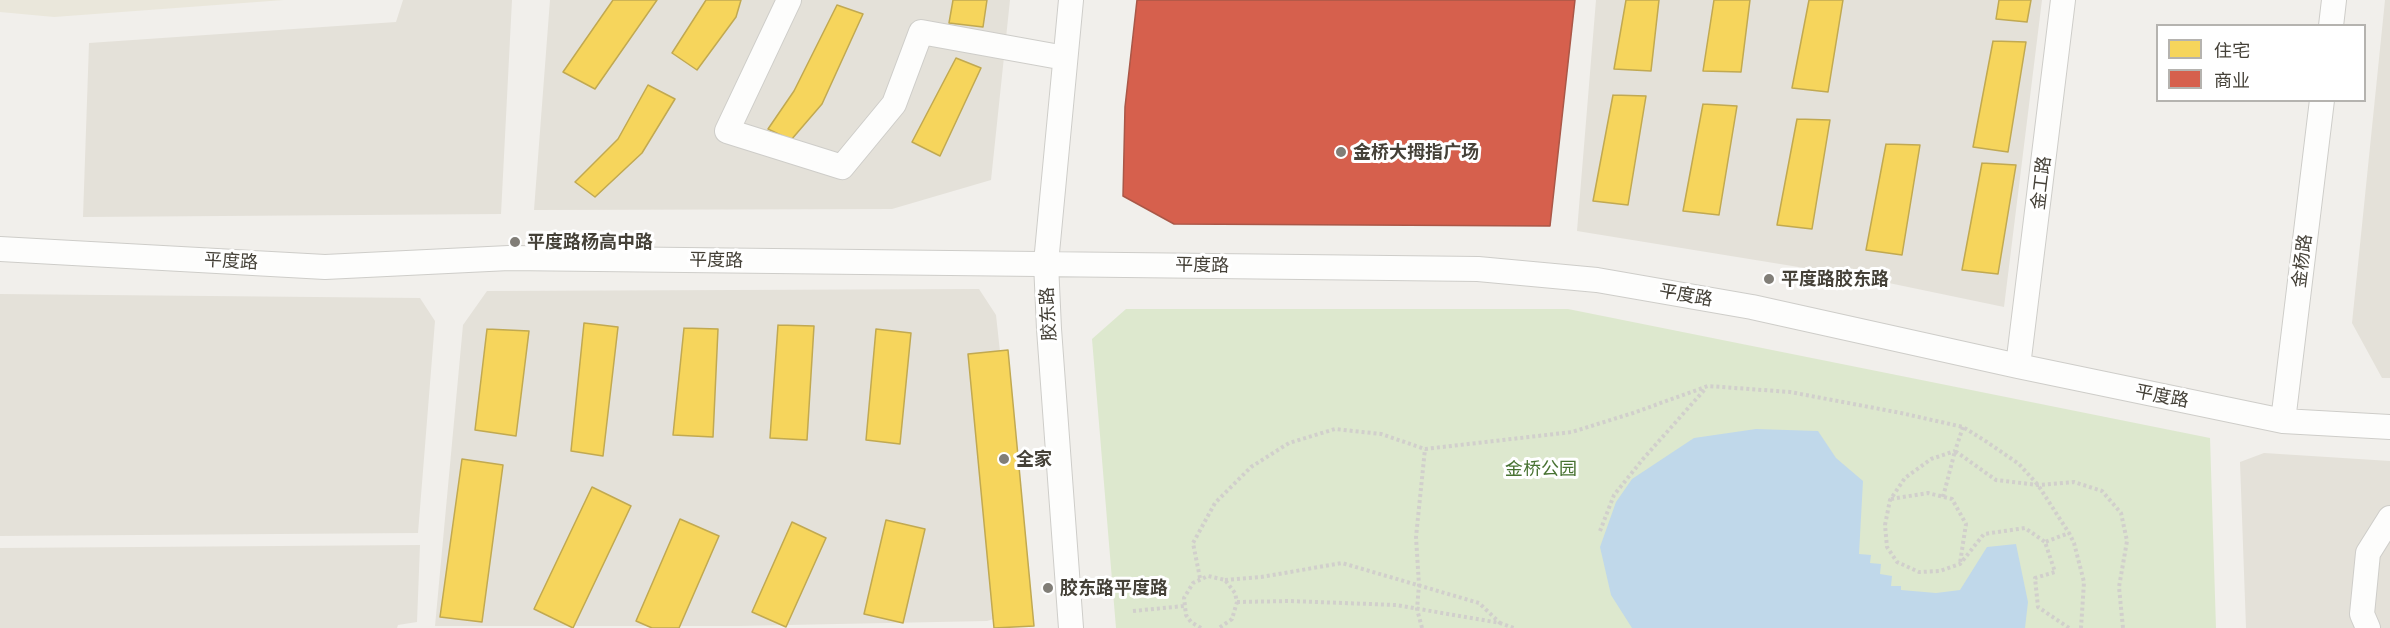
<!DOCTYPE html>
<html>
<head>
<meta charset="utf-8">
<style>
	body { margin:0 }
	#map { position:relative; width:2390px; height:628px; overflow:hidden; background:#f1efeb; font-family:"Exo 2","Noto Sans SC",sans-serif }
	canvas { display:block }
	.legend { position:absolute; left:2156px; top:24px; width:210px; height:78px; box-sizing:border-box; background:#fff; border:2px solid #b5b3af; margin:0; padding:8px 10px; list-style:none; font-size:18px; color:#454138 }
	.legend li { display:flex; align-items:center; gap:12px; height:30px }
	.legend b { width:30px; border:2px solid #b5b3af }
</style>
</head>
<body>
<div id="map">
<canvas width="2390" height="628"></canvas>
<ul class="legend">
<li><b style="height:16px;background:#f6d55c"></b>住宅</li>
<li><b style="height:16px;background:#d6604d"></b>商业</li>
</ul>
</div>
<script>
const c = document.querySelector('canvas').getContext('2d');
c.lineJoin = 'round';
function fill(path, color) {
  c.fillStyle = color;
  c.fill(path, 'evenodd');
}
function shape(rows) {
  const path = new Path2D();
  for (const r of rows) {
    path.moveTo(r[0], r[1]);
    for (let i = 2; i < r.length; i += 2) path.lineTo(r[i], r[i + 1]);
  }
  return path;
}
function strokePath(path, color, width, dash) {
  c.strokeStyle = color;
  c.lineWidth = width;
  c.lineCap = dash ? 'butt' : 'round';
  c.setLineDash(dash || []);
  c.stroke(path);
}
function drawText(font, color, halo, rows, align = 'center') {
  c.font = font + ' "Exo 2","Noto Sans SC",sans-serif';
  c.lineWidth = 6;
  c.setLineDash([]);
  c.textBaseline = 'middle';
  c.strokeStyle = halo;
  c.fillStyle = color;
  for (const [text, x, y, turn = 0] of rows) {
    c.save();
    c.translate(x, y);
    c.rotate((+turn || 0) * Math.PI / 180);
    c.textAlign = isNaN(turn) ? turn : align;
    if (halo) c.strokeText(text, 0, 0);
    c.fillText(text, 0, 0);
    c.restore();
  }
}
const residential = shape([
	[403,0,512,0,501,214,83,217,89,43,396,22],
	[550,0,1010,0,991,180,892,209,534,210],
	[1596,0,2042,0,2004,307,1860,277,1577,231],
	[2385,0,2390,0,2390,378,2382,378,2352,323],
	[979,289,996,315,1028,609,987,621,738,626,435,626,463,325,487,291],
	[0,294,420,298,435,321,418,533,0,536],
	[2264,453,2390,461,2390,628,2246,628,2240,462],
	[420,545,417,622,398,625,397,628,0,628,0,548]
]);
const education = shape([
	[0,0,284,0,54,17,0,12]
]);
const green = shape([
	[1126,309,1568,309,2210,438,2216,628,1116,628,1092,339]
]);
const water = shape([
	[1756,429,1818,431,1836,458,1863,481,1859,554,1871,555,1870,563,1881,564,1880,574,1892,576,1891,586,1901,586,1901,590,1936,593,1960,590,1987,547,2016,544,2028,602,2025,628,1632,628,1611,595,1600,547,1616,502,1632,479,1694,438]
]);
const homes = shape([
	[613,0,657,0,595,89,563,72,613,0],
	[706,0,741,0,736,17,697,70,672,53,706,0],
	[953,0,987,0,983,27,949,23,953,0],
	[1626,0,1659,0,1651,71,1614,69,1626,0],
	[1714,0,1750,0,1741,72,1703,71,1714,0],
	[1809,0,1843,0,1828,92,1792,88,1809,0],
	[1999,0,2031,0,2027,22,1996,19,1999,0],
	[837,5,863,14,822,104,791,140,768,129,794,91,837,5],
	[1993,41,2026,42,2008,152,1973,147,1993,41],
	[956,58,981,68,940,156,912,142,956,58],
	[648,85,675,99,642,153,595,197,575,182,618,139,648,85],
	[1613,95,1646,96,1628,205,1593,201,1613,95],
	[1703,104,1737,106,1719,215,1683,211,1703,104],
	[1797,119,1830,120,1812,229,1777,225,1797,119],
	[1886,144,1920,145,1902,255,1866,250,1886,144],
	[1982,163,2016,165,1998,274,1962,270,1982,163],
	[584,323,618,327,603,456,571,451,584,323],
	[778,325,814,326,807,440,770,438,778,325],
	[684,328,718,329,713,437,673,435,684,328],
	[487,329,529,331,516,436,475,430,487,329],
	[876,329,911,333,900,444,866,440,876,329],
	[1008,350,1034,626,994,628,968,354,1008,350],
	[462,459,503,465,482,622,440,617,462,459],
	[592,487,631,506,573,628,534,609,592,487],
	[680,519,719,536,679,628,652,628,636,621,680,519],
	[886,520,925,529,903,623,864,614,886,520],
	[792,522,826,538,786,627,752,612,792,522]
]);
const shops = shape([
	[1137,0,1575,0,1550,226,1174,224,1123,196,1125,107,1137,0]
]);
const path = shape([
	[1963,427,1955,451,1931,459,1905,478,1890,500,1885,525,1887,547,1897,562,1919,572,1940,571,1960,564,1984,534,2025,528,2045,542],
	[1943,497,1955,451,1996,480,2038,485,2074,482,2102,491,2121,513,2127,541,2119,587,2123,628],
	[1891,499,1928,493,1952,499,1966,524,1960,563],
	[1600,531,1614,495,1643,459,1706,388],
	[1200,578,1193,543,1215,503,1251,467,1289,443,1335,429,1381,434,1425,449,1572,432,1633,413,1708,386,1790,392,1901,413,1963,427,1987,442,2019,464,2038,485,2069,533,2074,543,2084,582,2081,628],
	[1225,580,1261,577,1342,563,1479,603,1500,623],
	[1237,602,1290,601,1396,605,1500,623,1514,628],
	[1133,611,1184,606],
	[1201,628,1191,622,1186,615,1184,598,1193,583,1208,576,1225,580,1235,593,1237,602,1232,619,1219,628],
	[1422,628,1417,609,1419,585,1416,537,1425,449],
	[2069,628,2038,607,2035,578,2055,572,2045,542,2069,533]
]);
const minor = shape([
	[789,0,727,131,842,167,894,104,921,32,1065,58],
	[1071,0,1046,263,1049,329,1071,628],
	[2331,26,2334,0],
	[0,249,325,267,509,258,1478,269,1597,280,1752,307,2018,366,2283,421,2390,427],
	[2018,366,2063,0],
	[2283,421,2322,100],
	[2368,628,2362,614,2368,553,2390,518]
]);
const markers = [
	[1341,152,6,"#817e77"],
	[515,242,6,"#817e77"],
	[1769,279,6,"#817e77"],
	[1004,459,6,"#817e77"],
	[1048,588,6,"#817e77"]
];
const poiNames = [
	["金桥大拇指广场",1353,152],
	["平度路杨高中路",527,242],
	["平度路胶东路",1781,279],
	["全家",1016,459],
	["胶东路平度路",1060,588]
];
const streetNames = [
	["金工路",2041,183,-83],
	["平度路",716,260,1],
	["平度路",231,261,3],
	["金杨路",2302,261,-83],
	["平度路",1202,265,1],
	["平度路",1686,295,10],
	["胶东路",1048,314,-93],
	["平度路",2162,396,11]
];
const parkNames = [
	["金桥公园",1541,469]
];
fill(residential, '#e4e1d9');
fill(education, '#eae7db');
fill(green, '#dde8ce');
fill(water, '#c0d8ea');
fill(homes, '#f6d55c');
strokePath(homes, '#c1a951', 1.5);
fill(shops, '#d6604d');
strokePath(shops, '#aa5747', 1.5);
strokePath(minor, '#cecdc9', 26);
strokePath(path, '#d1cfcc', 4, [3, 3]);
strokePath(minor, '#fdfdfc', 24);
for (const [x, y, r, color] of markers) {
  const dot = new Path2D();
  dot.arc(x, y, r, 0, 2 * Math.PI);
  c.fillStyle = color;
  c.fill(dot);
  strokePath(dot, '#fff', 2);
}
drawText('bold 18px', '#454138', '#fff', poiNames, 'left');
drawText('18px', '#454138', '#fff', streetNames);
drawText('18px', '#477231', '#fff', parkNames);
</script>
</body>
</html>
